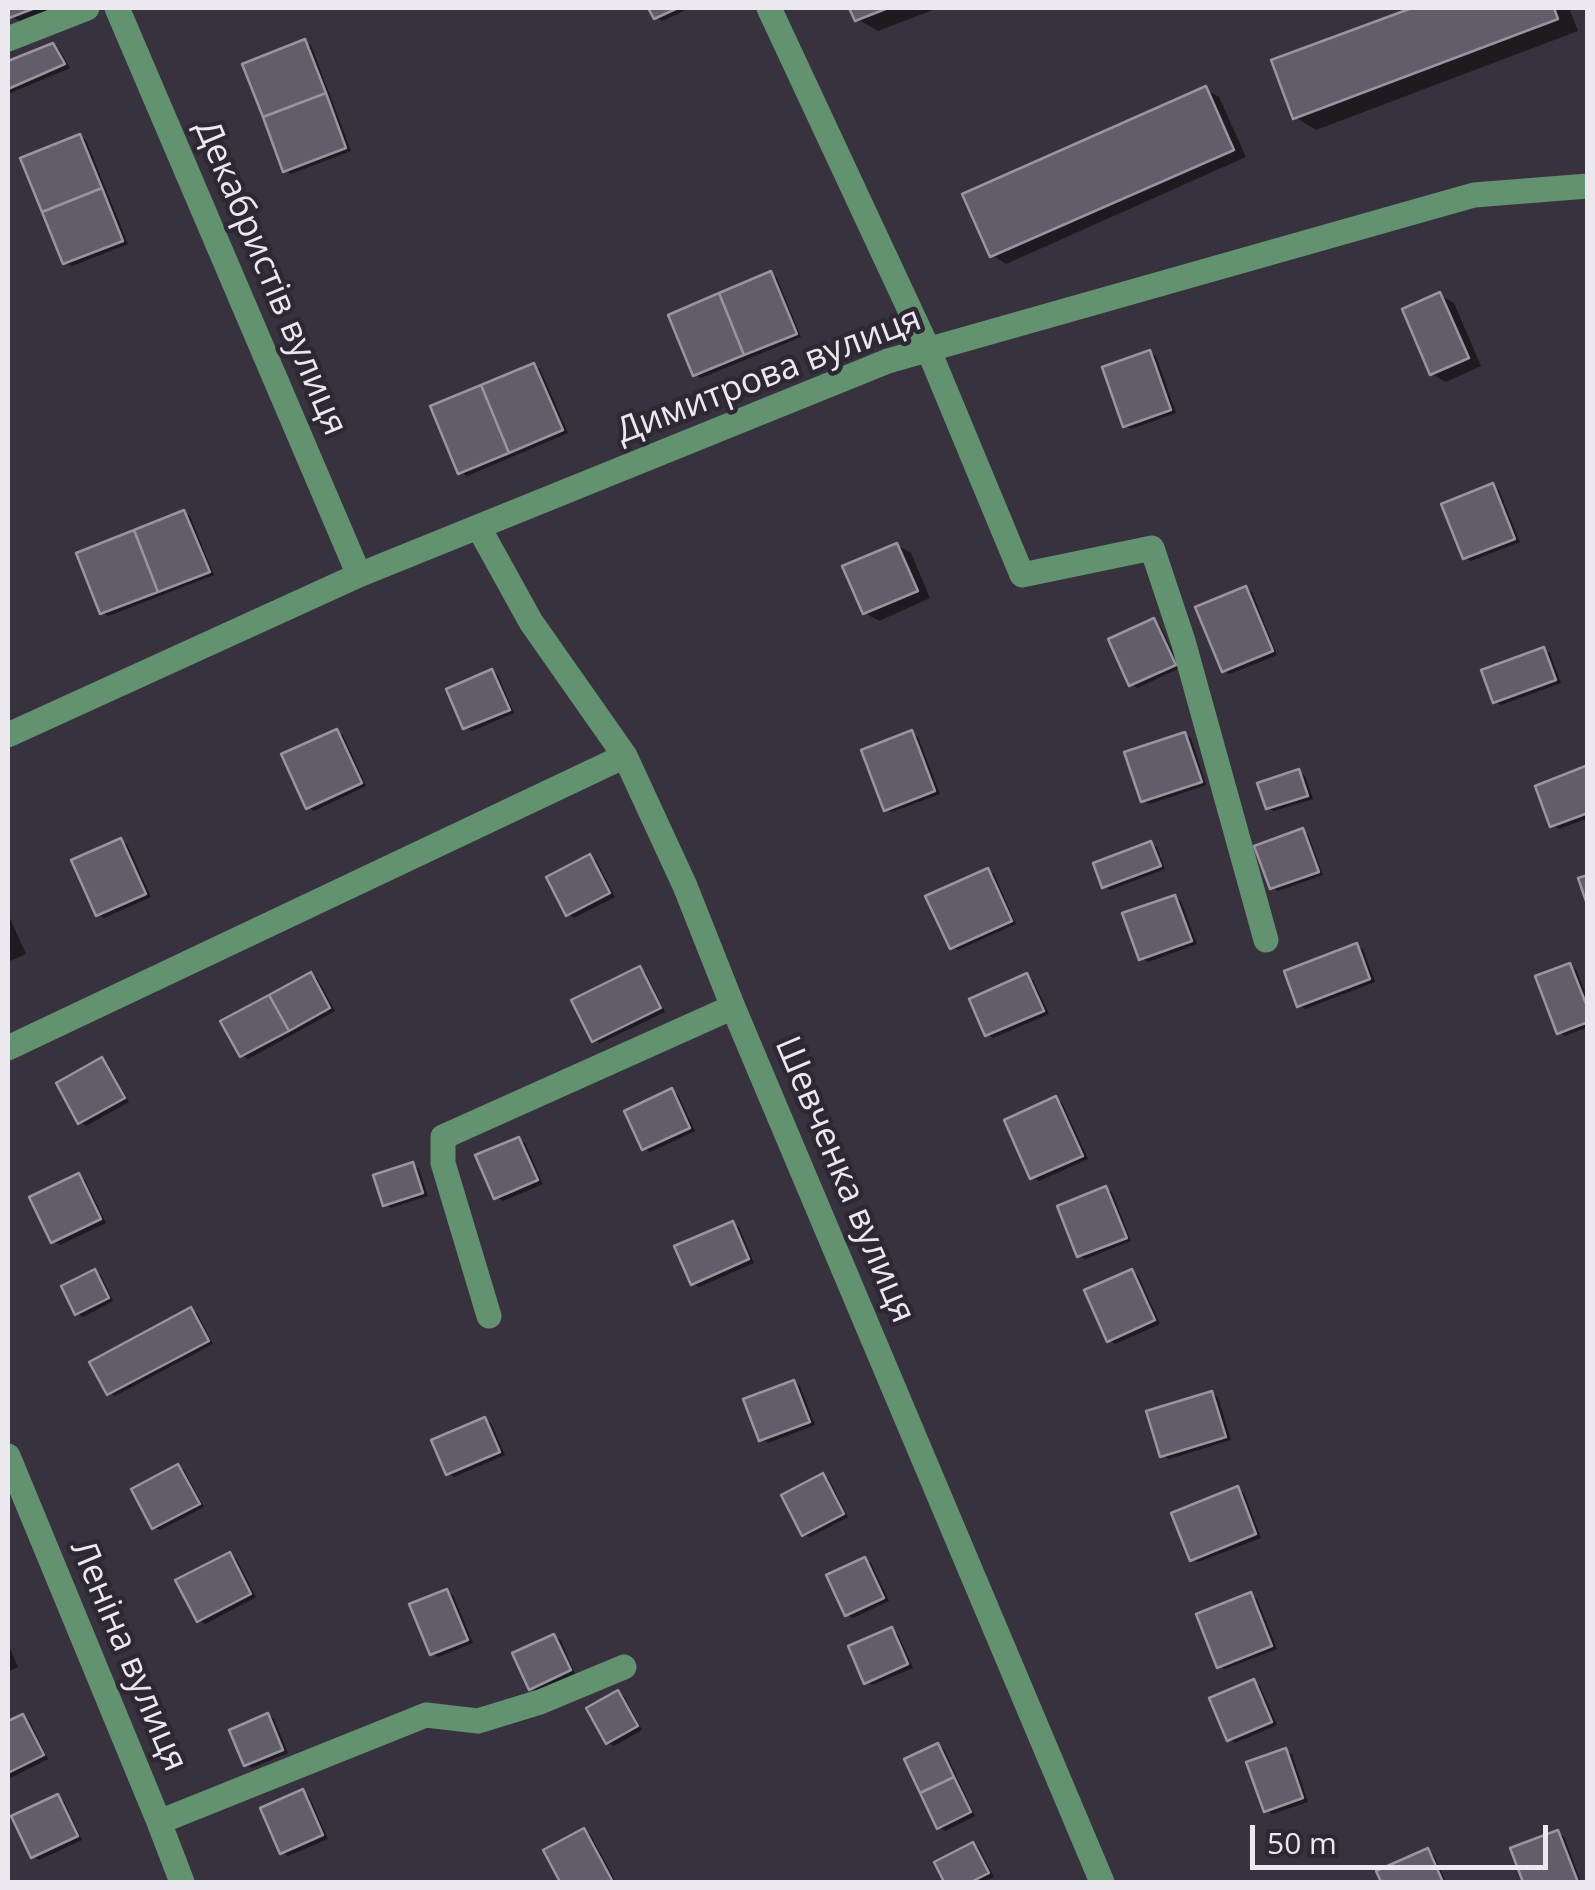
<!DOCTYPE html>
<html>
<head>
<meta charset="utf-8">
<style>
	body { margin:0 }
	#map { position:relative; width:1595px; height:1890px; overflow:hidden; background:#37323d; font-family:"Open Sans",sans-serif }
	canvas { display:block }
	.frame { position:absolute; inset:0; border:10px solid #ece8f0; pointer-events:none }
	.scale { position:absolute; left:1250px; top:1825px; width:298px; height:45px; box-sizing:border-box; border:5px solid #ece8f0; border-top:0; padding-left:12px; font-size:30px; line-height:35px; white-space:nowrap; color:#ece8f0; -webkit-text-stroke:8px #2d2833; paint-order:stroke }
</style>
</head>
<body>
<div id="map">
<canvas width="1595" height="1890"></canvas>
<div class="frame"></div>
<div class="scale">50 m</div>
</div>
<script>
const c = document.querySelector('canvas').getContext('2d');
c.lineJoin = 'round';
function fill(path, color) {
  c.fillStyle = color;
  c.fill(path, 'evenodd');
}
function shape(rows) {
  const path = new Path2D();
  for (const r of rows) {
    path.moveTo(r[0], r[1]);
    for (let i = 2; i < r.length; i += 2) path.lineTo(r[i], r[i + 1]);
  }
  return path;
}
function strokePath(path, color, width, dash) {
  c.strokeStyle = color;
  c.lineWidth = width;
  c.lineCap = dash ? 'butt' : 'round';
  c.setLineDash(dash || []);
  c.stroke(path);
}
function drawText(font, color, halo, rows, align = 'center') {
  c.font = font + ' "Open Sans",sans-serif';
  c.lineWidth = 9;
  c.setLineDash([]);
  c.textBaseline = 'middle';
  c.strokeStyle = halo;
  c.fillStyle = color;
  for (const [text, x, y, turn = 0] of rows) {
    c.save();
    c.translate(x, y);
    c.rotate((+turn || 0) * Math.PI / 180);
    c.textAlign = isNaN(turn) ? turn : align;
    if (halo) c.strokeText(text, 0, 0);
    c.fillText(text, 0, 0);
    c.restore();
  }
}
const shadow = shape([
	[8,8,66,8,25,24,11,16],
	[651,8,690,8,662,21,656,17],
	[852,8,938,8,878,31,857,19],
	[1419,8,1569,8,1578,31,1316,130,1295,117,1274,62],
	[304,42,311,45,351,151,291,174,285,170],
	[53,46,59,49,70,68,8,94,8,63],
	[1205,89,1219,97,1246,157,1006,264,992,255],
	[80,136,86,140,128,244,72,266,65,263],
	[771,274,777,278,801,337,701,378,695,374],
	[1440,295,1454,303,1481,366,1446,382,1432,374],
	[1150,353,1156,356,1176,413,1131,429,1125,425],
	[534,366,540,369,568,433,467,476,460,472],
	[1493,486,1499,490,1520,542,1471,561,1465,558],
	[184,513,190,516,214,575,108,616,102,613],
	[897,545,911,553,930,598,879,621,865,613],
	[1246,589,1252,592,1277,655,1230,674,1224,671],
	[1154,621,1160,625,1180,668,1137,688,1131,684],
	[1544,650,1550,653,1561,683,1501,705,1495,702],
	[492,672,498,675,514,713,472,731,465,727],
	[336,731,343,735,366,786,314,811,308,807],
	[912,733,918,737,940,794,892,812,886,809],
	[1185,734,1191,738,1206,785,1150,804,1143,801],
	[1588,768,1588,818,1559,829,1553,825],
	[1299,772,1305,776,1313,799,1274,811,1268,808],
	[1302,831,1308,834,1323,875,1278,891,1272,888],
	[121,840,127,844,151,897,104,918,98,914],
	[1151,844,1157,847,1165,869,1110,890,1104,886],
	[590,857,596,860,615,897,574,918,568,914],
	[987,870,994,874,1016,924,958,950,951,947],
	[1175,897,1181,901,1197,944,1148,962,1141,958],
	[8,914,26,954,8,962],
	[1356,946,1363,949,1375,982,1305,1009,1299,1005],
	[1569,966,1576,969,1588,1000,1588,1027,1565,1036,1559,1032],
	[640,969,646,973,665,1012,600,1043,593,1040],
	[311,975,317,978,335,1011,248,1059,242,1055],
	[1027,976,1033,980,1049,1014,993,1038,987,1034],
	[102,1060,108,1064,129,1102,86,1126,80,1122],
	[672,1091,678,1095,695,1131,650,1152,644,1148],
	[1056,1099,1062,1103,1088,1159,1039,1181,1032,1177],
	[519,1139,525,1143,543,1184,503,1201,496,1197],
	[413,1165,419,1169,428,1196,391,1208,385,1204],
	[79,1176,85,1180,106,1223,60,1245,53,1241],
	[1106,1189,1112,1192,1131,1241,1085,1259,1079,1255],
	[733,1223,739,1227,754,1263,699,1287,693,1284],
	[95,1272,101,1275,113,1301,83,1317,77,1313],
	[1132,1272,1138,1275,1160,1324,1115,1344,1109,1340],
	[191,1310,197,1313,213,1344,115,1396,109,1393],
	[793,1382,800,1386,815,1425,768,1443,762,1439],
	[1212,1394,1218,1397,1231,1440,1169,1459,1162,1456],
	[485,1420,491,1423,505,1455,454,1477,448,1473],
	[178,1467,184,1470,204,1507,160,1530,153,1527],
	[823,1476,829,1479,848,1517,810,1537,803,1534],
	[1238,1489,1244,1493,1261,1538,1198,1562,1192,1559],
	[229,1555,236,1558,256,1597,205,1624,199,1620],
	[865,1559,871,1563,889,1601,853,1618,847,1615],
	[446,1591,453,1595,473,1643,438,1657,432,1653],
	[1250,1595,1257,1599,1277,1649,1225,1669,1219,1666],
	[892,1630,898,1634,913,1668,872,1685,866,1682],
	[554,1637,561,1640,575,1674,537,1692,531,1688],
	[8,1644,18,1667,8,1672],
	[1254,1682,1260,1686,1277,1725,1235,1743,1229,1739],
	[618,1693,624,1696,642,1730,614,1746,607,1742],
	[23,1716,29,1720,48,1759,8,1779,8,1724],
	[268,1716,274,1719,288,1753,252,1768,246,1764],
	[938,1746,944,1749,975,1816,945,1831,939,1827],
	[1285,1751,1292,1754,1308,1802,1272,1814,1266,1810],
	[303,1792,309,1796,328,1839,288,1856,282,1852],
	[58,1797,64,1801,82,1840,39,1860,33,1856],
	[584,1831,590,1834,616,1882,563,1882,546,1851],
	[1557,1833,1564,1836,1581,1882,1526,1882,1513,1850],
	[973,1845,979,1848,994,1877,982,1882,947,1882,937,1863],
	[1428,1851,1434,1855,1446,1882,1384,1882,1380,1872]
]);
const building = shape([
	[8,8,35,8,9,18,8,8],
	[648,8,678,8,654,19,648,8],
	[849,8,888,8,855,21,849,8],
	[1412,8,1554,8,1558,19,1293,119,1271,60,1412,8],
	[305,39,326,93,263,117,242,64,305,39],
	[53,43,65,64,8,89,8,61,53,43],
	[1206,86,1234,150,990,257,962,194,1206,86],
	[326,93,346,148,283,172,263,117,326,93],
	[80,134,102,188,42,212,20,158,80,134],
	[102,188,123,241,63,264,42,212,102,188],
	[771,271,797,334,744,355,719,293,771,271],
	[1440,292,1469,358,1430,375,1402,309,1440,292],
	[719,293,744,355,693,376,668,315,719,293],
	[1150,350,1171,410,1123,427,1102,367,1150,350],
	[534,363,563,430,509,453,481,385,534,363],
	[481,385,509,453,458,474,430,406,481,385],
	[1493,483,1515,539,1463,559,1441,504,1493,483],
	[184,510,210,572,158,592,134,530,184,510],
	[134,530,158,592,100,614,76,553,134,530],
	[897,543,918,591,863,614,842,566,897,543],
	[1246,586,1273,651,1222,672,1195,607,1246,586],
	[1154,618,1176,665,1129,686,1108,639,1154,618],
	[1544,647,1556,680,1493,703,1481,670,1544,647],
	[492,669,510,710,463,729,446,689,492,669],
	[337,729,362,783,306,809,281,754,337,729],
	[912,730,935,791,884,811,861,750,912,730],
	[1185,732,1202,782,1141,802,1124,752,1185,732],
	[1588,765,1588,813,1550,827,1535,786,1588,765],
	[1299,769,1308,796,1266,809,1257,783,1299,769],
	[1303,828,1319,872,1270,889,1254,846,1303,828],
	[121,838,146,894,96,916,71,860,121,838],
	[1151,841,1161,866,1102,888,1093,863,1151,841],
	[590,854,610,893,566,916,546,877,590,854],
	[988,868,1012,921,950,949,925,896,988,868],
	[1588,875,1588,907,1578,878,1588,875],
	[1175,895,1192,941,1139,960,1122,913,1175,895],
	[1357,943,1370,979,1297,1007,1284,971,1357,943],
	[1570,963,1588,1009,1588,1022,1557,1034,1535,976,1570,963],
	[640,966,661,1008,592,1042,571,1000,640,966],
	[311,972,330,1008,289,1031,269,995,311,972],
	[1027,973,1044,1011,985,1036,969,999,1027,973],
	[269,995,289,1031,240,1057,220,1021,269,995],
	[102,1057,125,1098,78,1124,56,1083,102,1057],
	[672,1088,690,1128,642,1150,624,1111,672,1088],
	[1056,1096,1083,1156,1030,1179,1004,1120,1056,1096],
	[519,1137,538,1180,494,1199,475,1155,519,1137],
	[413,1162,423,1193,383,1206,373,1175,413,1162],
	[79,1173,101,1219,51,1243,29,1197,79,1173],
	[1106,1186,1127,1238,1077,1257,1057,1206,1106,1186],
	[733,1221,749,1259,691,1285,674,1246,733,1221],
	[95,1269,109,1298,75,1315,61,1286,95,1269],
	[1132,1269,1155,1320,1107,1342,1084,1290,1132,1269],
	[191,1307,209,1341,107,1395,89,1362,191,1307],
	[794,1380,810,1422,759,1441,743,1399,794,1380],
	[1212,1391,1226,1437,1160,1457,1146,1411,1212,1391],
	[485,1417,500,1452,446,1475,431,1440,485,1417],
	[178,1464,200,1504,152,1529,131,1489,178,1464],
	[823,1473,844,1514,802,1536,781,1495,823,1473],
	[1238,1486,1256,1534,1190,1561,1171,1513,1238,1486],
	[230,1552,251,1594,197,1622,175,1580,230,1552],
	[865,1557,884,1598,845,1616,826,1575,865,1557],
	[447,1589,468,1640,430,1655,409,1604,447,1589],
	[1251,1592,1272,1646,1217,1668,1196,1614,1251,1592],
	[892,1627,908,1664,864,1684,848,1646,892,1627],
	[554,1634,571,1670,529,1690,512,1653,554,1634],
	[1254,1679,1272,1722,1227,1741,1209,1698,1254,1679],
	[618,1690,638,1726,606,1744,586,1708,618,1690],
	[268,1713,283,1750,244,1766,229,1730,268,1713],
	[23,1714,44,1755,8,1773,8,1721,23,1714],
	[938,1743,954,1777,920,1793,904,1759,938,1743],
	[1286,1748,1303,1798,1264,1812,1246,1762,1286,1748],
	[954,1777,971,1812,937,1829,920,1793,954,1777],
	[303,1789,323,1835,280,1854,260,1808,303,1789],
	[58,1794,78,1836,31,1858,11,1816,58,1794],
	[584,1828,613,1882,560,1882,543,1850,584,1828],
	[1558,1830,1578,1882,1523,1882,1510,1848,1558,1830],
	[973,1842,989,1873,971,1882,944,1882,934,1862,973,1842],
	[1428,1848,1443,1882,1381,1882,1376,1871,1428,1848]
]);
const minor = shape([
	[117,8,359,575],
	[769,8,929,351,1022,575,1152,548,1183,641,1266,940],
	[8,39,87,8],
	[479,528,531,622,625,756,685,886,733,1007,1102,1882],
	[8,735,359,575,888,361,1474,195,1588,186],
	[8,1048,625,756],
	[489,1316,443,1163,443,1137,733,1007],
	[8,1456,159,1822,182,1882],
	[159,1822,426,1715,478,1721,540,1702,624,1667]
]);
const streetNames = [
	["Декабристів вулиця",270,278,67],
	["Димитрова вулиця",769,376,-21],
	["Шевченка вулиця",844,1180,67],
	["Леніна вулиця",128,1656,67]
];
fill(shadow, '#0007');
fill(building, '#635d6a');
strokePath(building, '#9a93a1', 2.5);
strokePath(minor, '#639271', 25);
drawText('35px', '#ece8f0', '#2d2833', streetNames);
</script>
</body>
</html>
